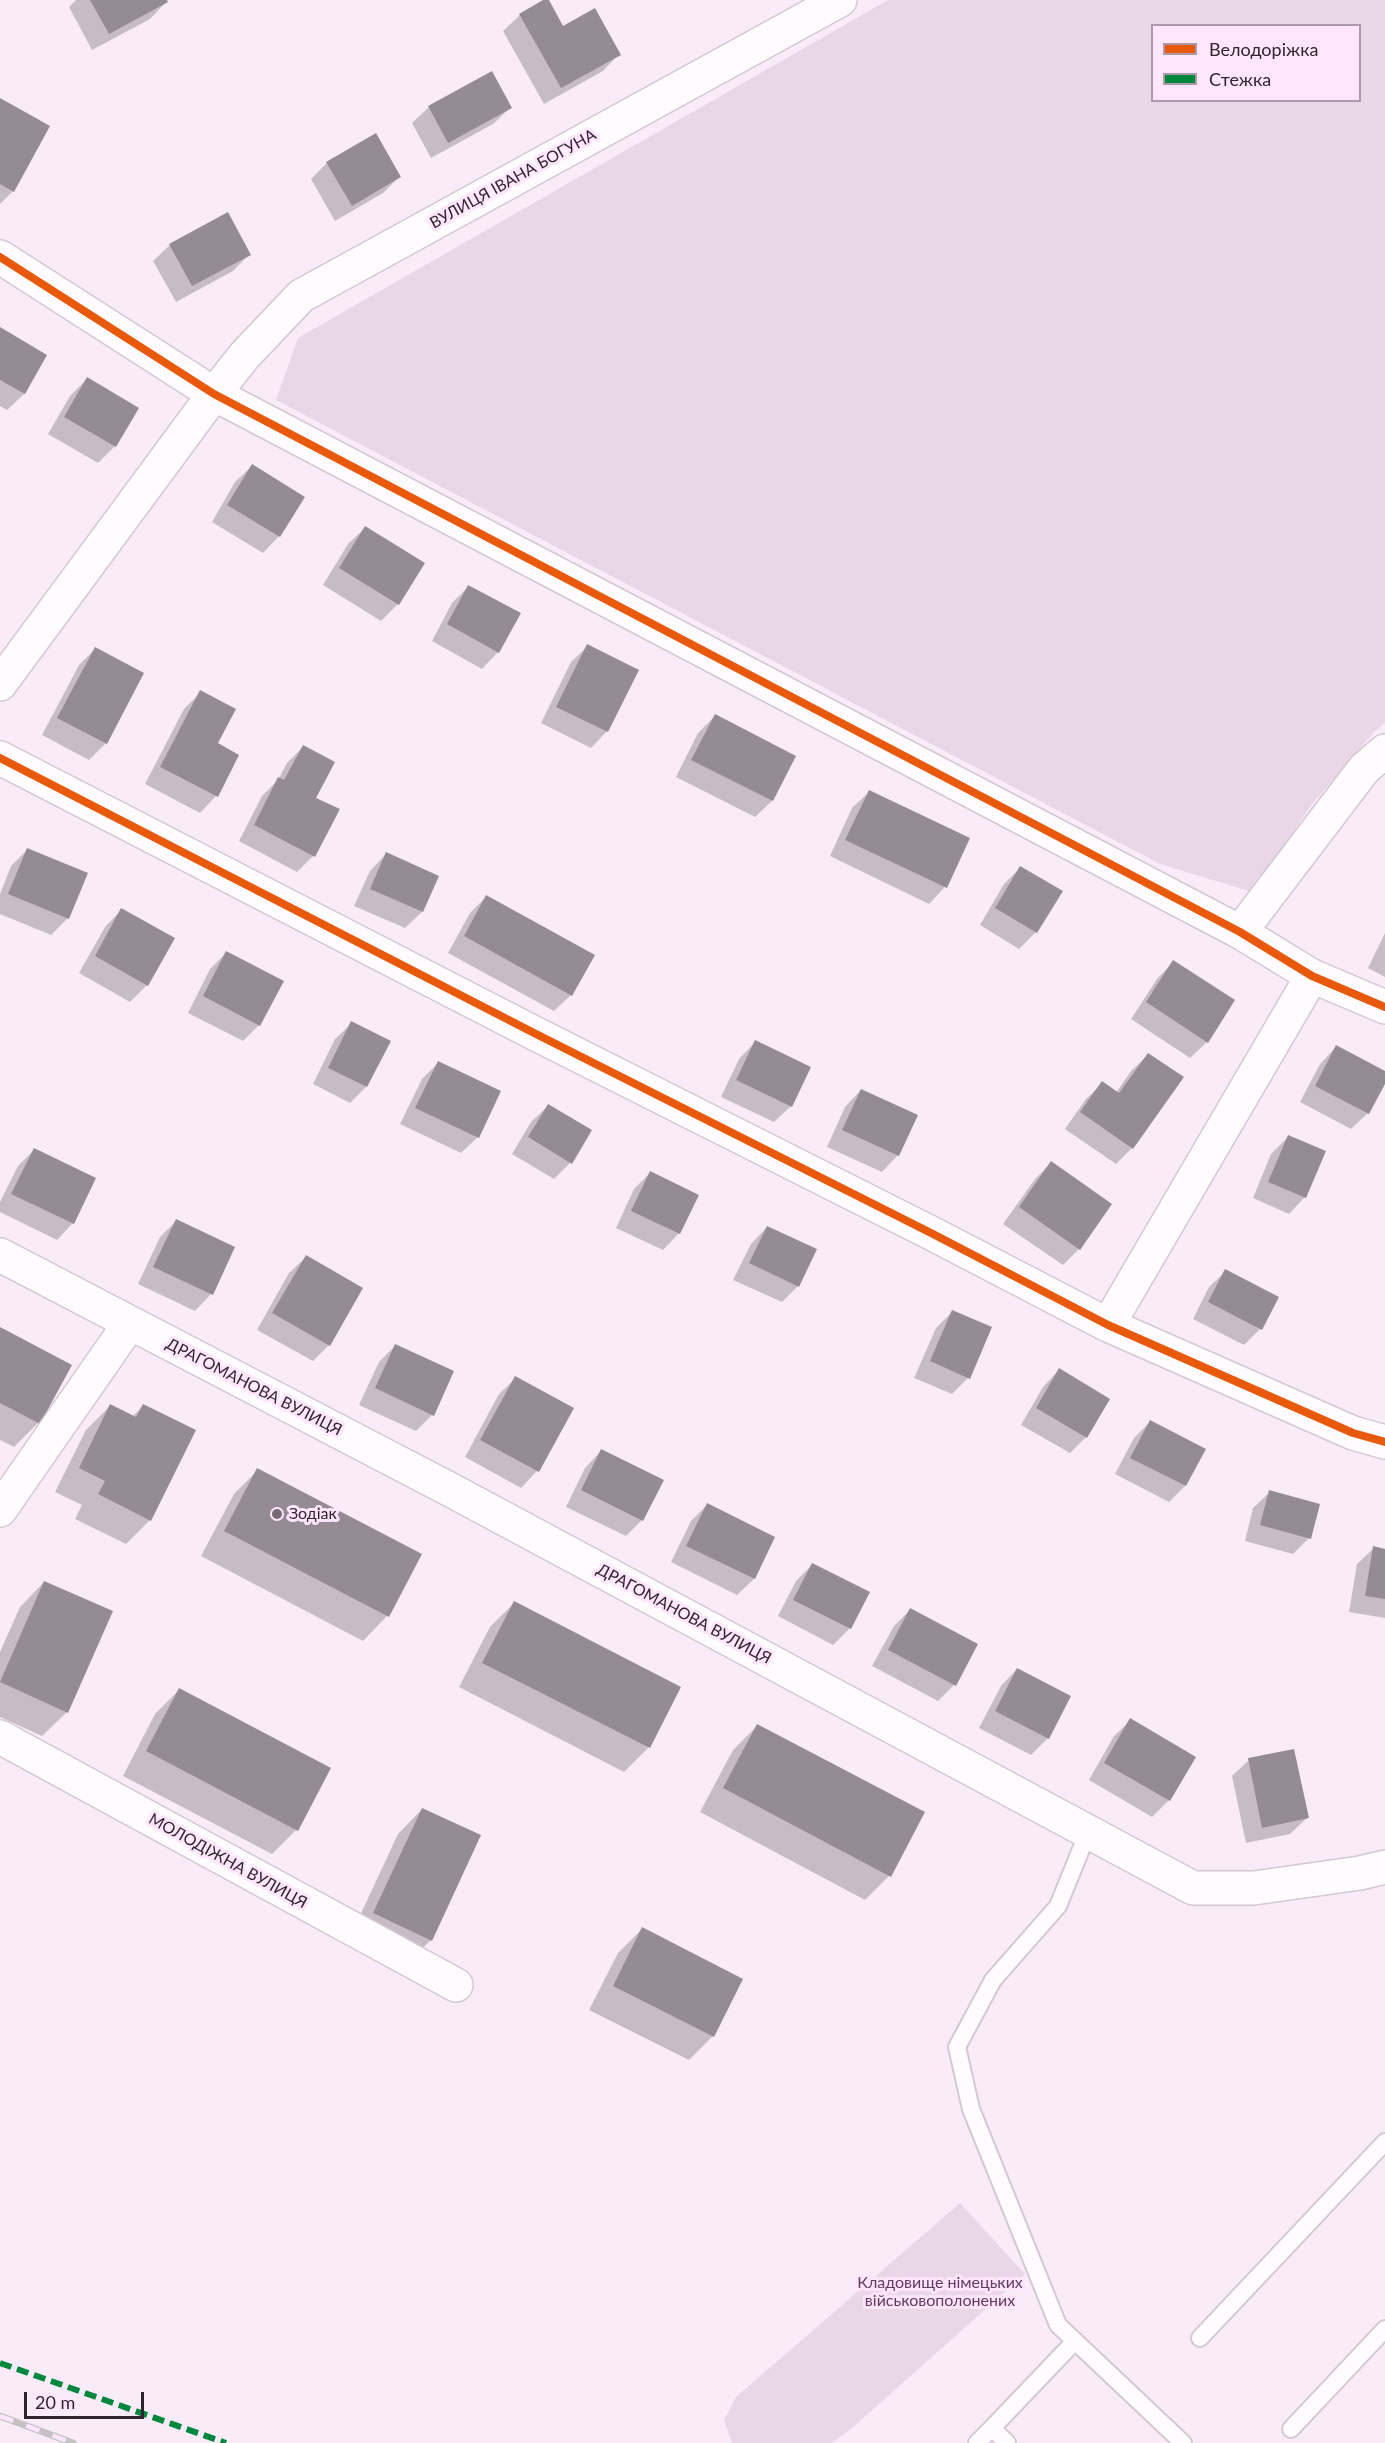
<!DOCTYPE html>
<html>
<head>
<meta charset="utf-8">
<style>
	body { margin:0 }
	#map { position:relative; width:1385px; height:2443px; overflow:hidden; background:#f9ecf8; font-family:Lato,sans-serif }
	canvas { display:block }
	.legend { position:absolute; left:1151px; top:24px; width:210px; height:78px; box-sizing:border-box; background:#ffe6fc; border:2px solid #ac99aa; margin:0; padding:8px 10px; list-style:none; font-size:18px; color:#30252f }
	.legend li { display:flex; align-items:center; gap:12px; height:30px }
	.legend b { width:30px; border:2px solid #ac99aa }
	.scale { position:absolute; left:24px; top:2392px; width:120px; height:27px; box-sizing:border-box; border:3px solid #30252f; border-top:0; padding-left:8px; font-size:18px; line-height:21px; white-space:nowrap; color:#30252f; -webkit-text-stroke:4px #ffe6fc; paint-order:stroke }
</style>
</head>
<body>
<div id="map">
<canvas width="1385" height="2443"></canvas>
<ul class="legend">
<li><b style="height:8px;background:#e8590c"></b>Велодоріжка</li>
<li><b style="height:8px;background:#00873e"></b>Стежка</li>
</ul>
<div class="scale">20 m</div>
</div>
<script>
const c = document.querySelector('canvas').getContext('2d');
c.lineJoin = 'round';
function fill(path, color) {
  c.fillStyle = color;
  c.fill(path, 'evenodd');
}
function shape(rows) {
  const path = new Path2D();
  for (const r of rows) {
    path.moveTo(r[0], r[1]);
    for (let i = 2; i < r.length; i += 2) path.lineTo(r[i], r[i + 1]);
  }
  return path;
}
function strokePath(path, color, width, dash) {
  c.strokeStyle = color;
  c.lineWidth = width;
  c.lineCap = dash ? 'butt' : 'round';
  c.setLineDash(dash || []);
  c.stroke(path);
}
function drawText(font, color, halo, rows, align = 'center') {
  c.font = font + ' Lato,sans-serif';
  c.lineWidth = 6;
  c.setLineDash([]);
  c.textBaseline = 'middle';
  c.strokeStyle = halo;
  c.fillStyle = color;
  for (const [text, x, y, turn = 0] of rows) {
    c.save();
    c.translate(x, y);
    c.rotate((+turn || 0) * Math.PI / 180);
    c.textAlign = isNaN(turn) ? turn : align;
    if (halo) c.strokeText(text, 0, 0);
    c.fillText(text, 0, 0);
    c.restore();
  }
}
const green = shape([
	[888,0,1385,0,1385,723,1374,732,1313,803,1252,892,1160,864,276,400,298,338],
	[1152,26,1360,26,1360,100,1152,100],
	[960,2203,1025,2274,851,2429,832,2443,732,2443,724,2420,736,2397]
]);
const shadow = shape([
	[76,0,165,0,166,2,150,19,92,50,69,7],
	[548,0,563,28,619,54,603,71,544,104,503,31,520,15],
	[0,100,13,191,0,204],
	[429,107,510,108,493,124,431,158,412,123],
	[327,163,399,177,383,193,335,221,311,179],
	[170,245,249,255,233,271,176,302,153,261],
	[0,329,45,356,24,394,7,410,0,406],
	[87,379,137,408,115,446,98,463,48,434,70,396],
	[252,466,279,536,263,553,212,522,235,482],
	[365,528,423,564,398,604,381,621,323,585,348,544],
	[469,586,498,652,482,669,432,641,452,603],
	[588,646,607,731,591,748,541,723,571,662],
	[95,649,142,674,105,744,89,760,42,735,79,665],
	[201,692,216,744,237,756,216,796,200,813,145,784,184,709],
	[715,716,794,757,772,801,755,817,676,777,698,733],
	[303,747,314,798,313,856,297,872,239,841,262,796,278,780,287,763],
	[869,792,968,839,945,887,929,904,830,856,852,808],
	[27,850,68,918,51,935,0,914,0,894,11,866],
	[386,854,437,877,422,912,405,928,354,906,370,871],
	[1020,868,1061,892,1036,932,1019,949,980,925,1004,884],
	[487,896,571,995,554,1011,448,953,470,913],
	[121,910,172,938,147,985,130,1002,79,973,105,927],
	[1385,933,1385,977,1368,968],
	[226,953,259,1025,243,1041,188,1013,210,969],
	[1173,962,1207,1042,1190,1058,1131,1019,1157,979],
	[352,1023,366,1087,350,1103,313,1084,335,1039],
	[755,1042,791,1106,774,1122,721,1097,739,1059],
	[1336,1047,1385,1073,1385,1081,1368,1113,1351,1129,1300,1102,1320,1064],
	[1148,1055,1132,1148,1116,1164,1065,1129,1086,1099,1103,1083,1116,1093,1131,1071],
	[438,1063,478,1137,461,1153,400,1124,422,1079],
	[861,1090,898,1155,882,1172,827,1147,845,1107],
	[548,1106,570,1163,554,1179,512,1154,531,1122],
	[1288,1137,1305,1197,1289,1214,1253,1198,1271,1154],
	[34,1150,73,1223,57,1240,0,1212,0,1202,18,1166],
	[1051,1163,1079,1249,1063,1265,1003,1224,1035,1179],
	[650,1173,679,1233,663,1250,616,1228,634,1189],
	[176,1221,233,1248,211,1294,195,1311,138,1284,160,1237],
	[767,1227,798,1286,782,1302,733,1280,751,1244],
	[306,1257,329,1345,313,1361,257,1330,289,1273],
	[1226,1271,1260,1329,1244,1345,1193,1319,1209,1287],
	[952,1312,968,1378,952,1394,914,1378,936,1328],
	[0,1328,69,1366,38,1423,14,1447,0,1440],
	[395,1346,432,1415,416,1431,359,1405,379,1362],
	[1059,1370,1086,1437,1070,1453,1021,1425,1043,1387],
	[516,1378,572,1408,537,1471,521,1488,465,1457,499,1394],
	[110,1406,132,1417,143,1406,150,1520,126,1544,75,1519,82,1505,55,1492,86,1430],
	[1150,1422,1185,1486,1169,1502,1115,1474,1134,1438],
	[601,1451,642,1520,626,1536,566,1507,585,1468],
	[258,1470,420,1554,387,1616,363,1641,201,1556,234,1494],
	[1270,1492,1309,1538,1293,1554,1245,1541,1253,1508],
	[707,1505,773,1538,754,1579,737,1595,671,1562,691,1521],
	[1374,1548,1385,1550,1385,1618,1349,1612,1357,1564],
	[812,1565,850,1628,833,1645,778,1616,796,1581],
	[44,1582,67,1712,42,1736,0,1717,0,1652,20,1607],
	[514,1603,679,1687,649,1747,624,1772,459,1687,490,1627],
	[910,1610,954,1685,938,1701,872,1666,894,1626],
	[1017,1669,1069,1696,1048,1738,1031,1755,979,1728,1001,1686],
	[179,1690,296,1830,272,1854,123,1776,155,1714],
	[1131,1720,1194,1757,1169,1800,1152,1817,1089,1780,1114,1736],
	[757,1726,889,1876,865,1900,700,1812,733,1750],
	[1249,1760,1307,1818,1290,1834,1246,1843,1232,1776],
	[422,1809,431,1940,406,1964,350,1937,398,1834],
	[642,1929,713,2036,689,2060,589,2010,618,1953]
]);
const building = shape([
	[90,0,167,0,168,2,109,34],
	[543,0,549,0,563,26,595,8,621,55,561,88,519,14],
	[492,71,512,108,448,143,428,106],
	[0,98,50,126,14,192,0,184],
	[376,133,401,177,352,206,326,162],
	[228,212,251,255,192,286,169,244],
	[0,327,47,355,25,394,0,380],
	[87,377,139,408,116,447,64,417],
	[252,464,305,497,280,537,227,505],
	[365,526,425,563,399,605,339,568],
	[468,585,521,613,499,653,447,624],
	[587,644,639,670,608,732,556,707],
	[95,647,144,673,107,744,57,718],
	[200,690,236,709,218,743,239,755,218,797,160,767],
	[715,714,796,756,773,801,691,760],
	[303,745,335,762,316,798,340,809,315,857,254,825,278,777,284,780],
	[869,790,970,838,947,888,845,840],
	[27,848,88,873,69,919,8,894],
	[386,852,439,876,423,912,370,889],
	[1020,866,1063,891,1037,933,995,908],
	[486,895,595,955,572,996,464,936],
	[121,908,175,938,148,986,95,956],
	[226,951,284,981,260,1026,203,996],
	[1173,960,1235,1000,1208,1043,1146,1002],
	[351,1021,391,1041,367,1087,328,1068],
	[755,1040,811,1067,792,1107,736,1080],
	[1336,1045,1385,1071,1385,1084,1369,1114,1315,1086],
	[1148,1053,1184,1077,1133,1149,1080,1112,1102,1081,1119,1093],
	[438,1061,501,1091,479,1138,415,1108],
	[861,1089,918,1115,899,1156,842,1130],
	[548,1104,592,1130,572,1164,528,1137],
	[1288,1135,1326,1151,1306,1198,1268,1182],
	[34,1148,96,1178,74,1224,11,1194],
	[1051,1161,1112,1204,1080,1250,1019,1207],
	[650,1171,699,1195,680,1234,631,1211],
	[176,1219,235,1247,213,1295,153,1267],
	[767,1226,817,1249,799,1287,749,1263],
	[306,1255,363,1288,330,1346,272,1313],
	[1225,1269,1279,1297,1262,1330,1208,1302],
	[952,1310,992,1327,970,1379,930,1361],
	[0,1327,72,1365,40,1424,0,1403],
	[395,1344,454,1371,434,1416,375,1388],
	[1059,1368,1110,1399,1087,1438,1036,1408],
	[515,1376,574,1408,539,1472,480,1440],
	[110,1404,136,1417,143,1404,196,1430,151,1521,98,1494,105,1481,79,1468],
	[1150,1420,1206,1449,1186,1486,1130,1458],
	[601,1449,664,1480,643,1521,581,1490],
	[257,1468,422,1554,389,1617,224,1531],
	[1269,1490,1320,1504,1311,1539,1260,1525],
	[707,1503,775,1537,755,1579,686,1546],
	[1373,1546,1385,1549,1385,1599,1365,1596],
	[812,1563,870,1592,851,1629,793,1600],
	[44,1581,113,1611,68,1713,0,1682],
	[514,1601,681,1687,650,1748,482,1663],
	[910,1608,978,1644,956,1686,888,1650],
	[1017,1668,1071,1696,1049,1739,995,1711],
	[179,1688,331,1768,298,1831,146,1751],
	[1130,1718,1196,1757,1170,1801,1104,1763],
	[757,1724,925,1812,891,1877,723,1788],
	[1294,1749,1309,1818,1262,1828,1248,1758],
	[422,1808,481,1835,432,1941,373,1913],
	[642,1927,743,1979,714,2037,613,1986]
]);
const lane = shape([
	[1088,1832,1058,1906,993,1980,957,2047,971,2109,1058,2325,1183,2443],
	[1200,2338,1385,2142],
	[1291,2429,1385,2329],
	[977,2443,992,2428],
	[1007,2443,992,2428,1075,2341]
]);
const street = shape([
	[0,257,214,394,1240,932,1312,976,1385,1007],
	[0,684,214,394,245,355,301,296,840,0],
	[0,758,536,1034,933,1234,1108,1325,1353,1433,1385,1442],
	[1240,932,1364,769,1385,751],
	[0,1255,449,1489,1193,1888,1254,1888,1360,1873,1385,1867],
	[1108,1325,1312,976],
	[0,1510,130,1323],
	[0,1737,456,1985]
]);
const rail = shape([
	[0,2416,73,2443]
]);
const quiet = shape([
	[0,2363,226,2443]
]);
const cycleway = shape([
	[0,257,214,394,1240,932,1312,976,1385,1007],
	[0,758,536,1034,933,1234,1108,1325,1353,1433,1385,1442]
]);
const markers = [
	[277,1514,6,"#766b75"]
];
const streetNames = [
	["ВУЛИЦЯ ІВАНА БОГУНА",513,179,-29],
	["ДРАГОМАНОВА ВУЛИЦЯ",254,1387,27],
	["ДРАГОМАНОВА ВУЛИЦЯ",684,1614,28],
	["МОЛОДІЖНА ВУЛИЦЯ",228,1861,29]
];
const poiNames = [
	["Зодiак",289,1514]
];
const parkNames = [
	["Кладовище німецьких",940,2283],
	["військовополонених",940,2301]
];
fill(green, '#e9d7e8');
fill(shadow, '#0003');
fill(building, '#958b94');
strokePath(lane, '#d4c8d3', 20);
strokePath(street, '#d4c8d3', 36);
strokePath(lane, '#fefcfe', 16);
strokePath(street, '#fefcfe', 33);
strokePath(rail, '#c4c2c4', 7);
strokePath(rail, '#ffe6fc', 4.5, [14]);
strokePath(quiet, '#00873e', 6, [12, 6]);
strokePath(cycleway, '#e8590c', 8);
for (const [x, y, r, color] of markers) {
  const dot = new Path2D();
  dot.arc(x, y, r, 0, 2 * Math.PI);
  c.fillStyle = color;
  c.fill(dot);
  strokePath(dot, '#ffe6fc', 2);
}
drawText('16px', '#30252f', '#ffe6fc', streetNames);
drawText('16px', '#30252f', '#ffe6fc', poiNames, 'left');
drawText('16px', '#653962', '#ffe6fc', parkNames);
</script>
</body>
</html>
